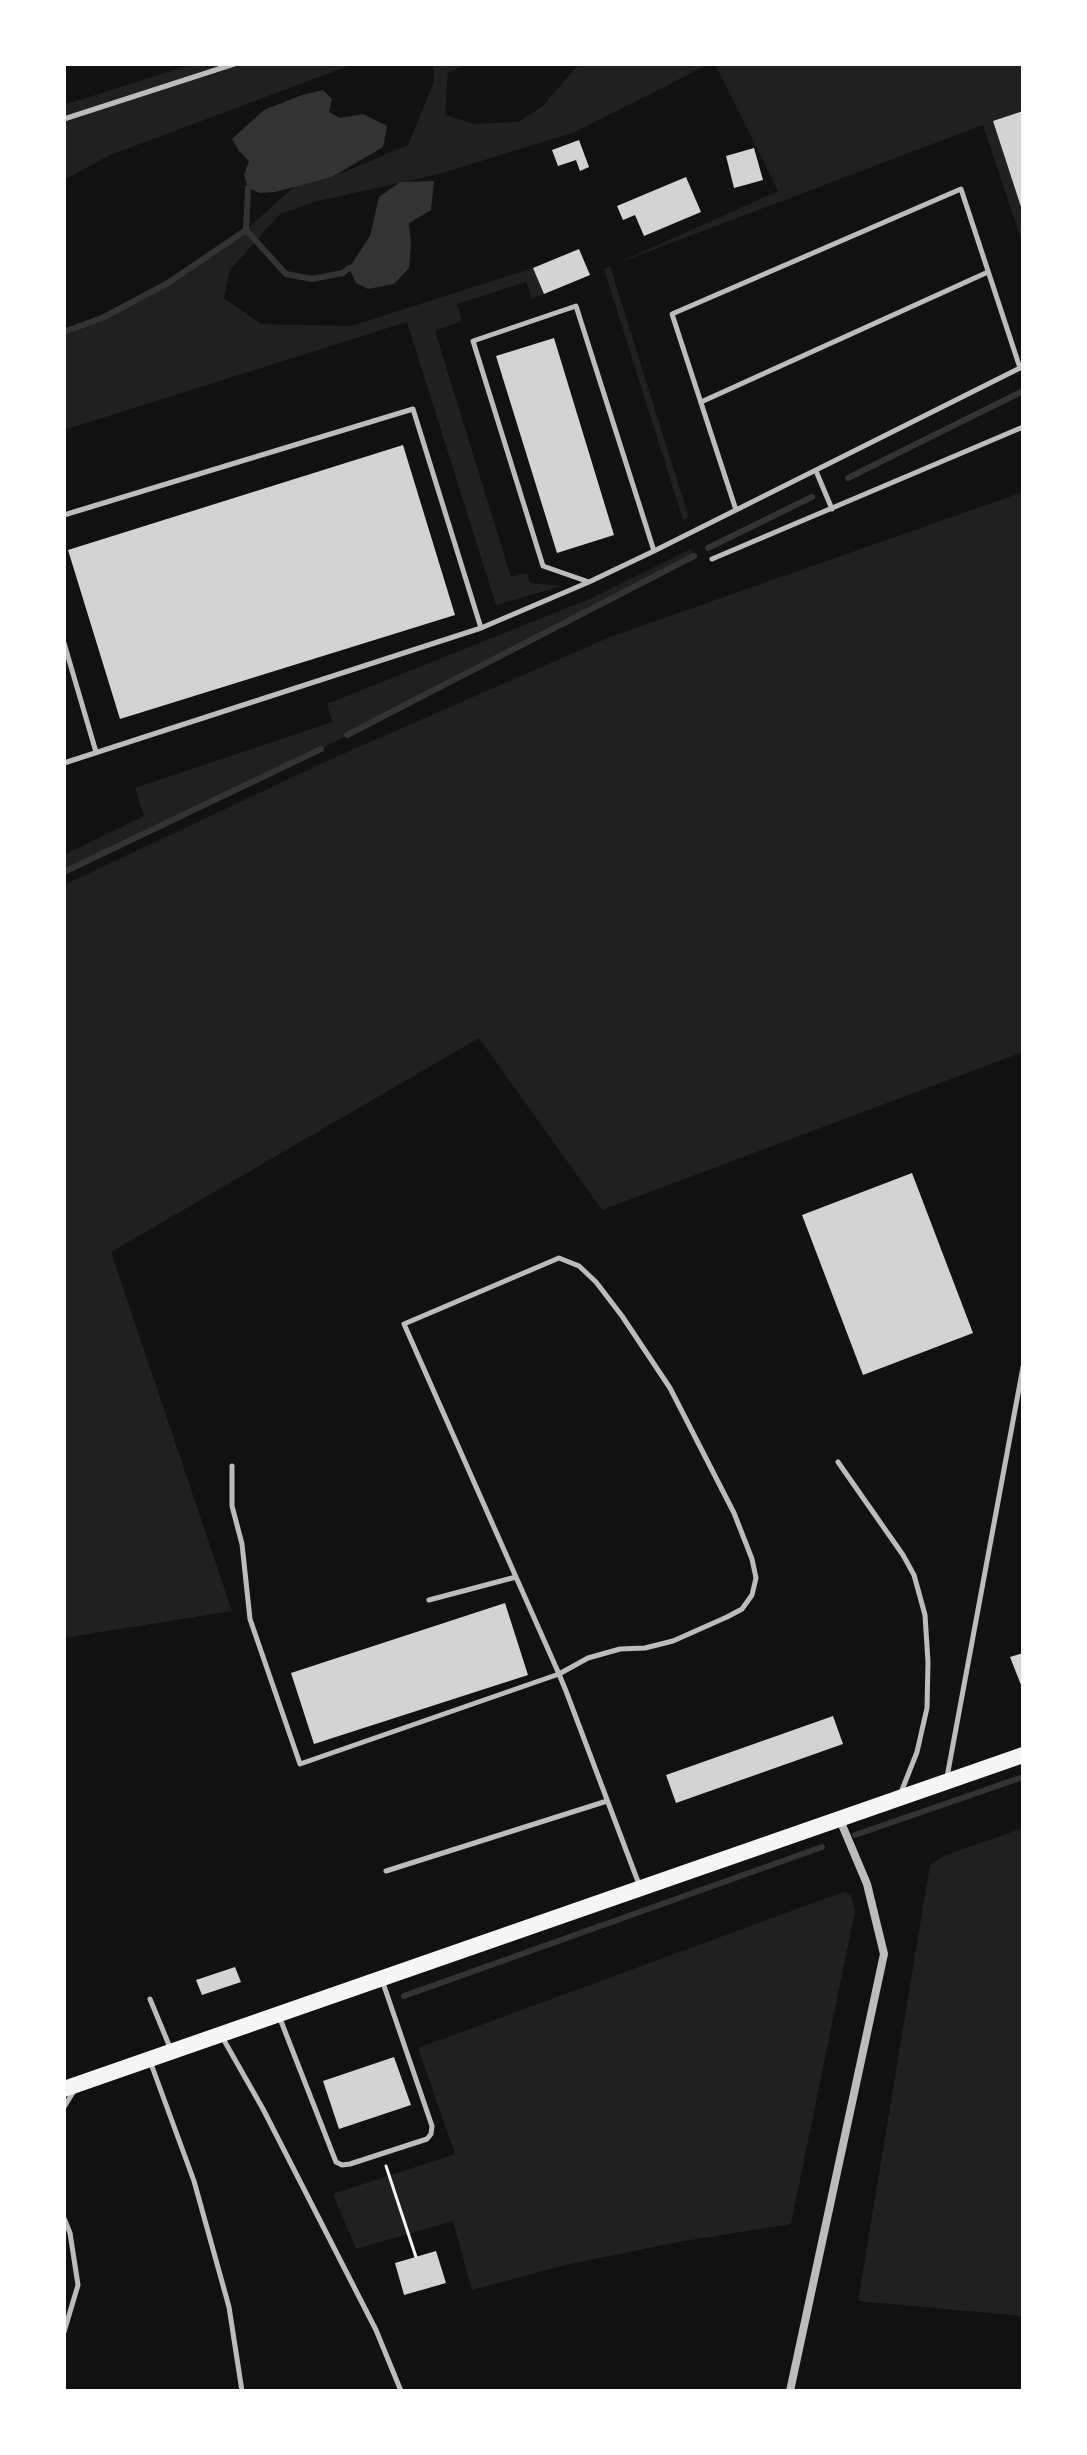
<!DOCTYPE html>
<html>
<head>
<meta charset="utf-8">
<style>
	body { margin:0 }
	#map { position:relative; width:1087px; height:2455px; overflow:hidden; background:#111; font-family:"Exo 2",sans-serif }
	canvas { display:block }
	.frame { position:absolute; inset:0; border:66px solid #fff; pointer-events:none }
</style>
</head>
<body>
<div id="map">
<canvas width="1087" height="2455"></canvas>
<div class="frame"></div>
</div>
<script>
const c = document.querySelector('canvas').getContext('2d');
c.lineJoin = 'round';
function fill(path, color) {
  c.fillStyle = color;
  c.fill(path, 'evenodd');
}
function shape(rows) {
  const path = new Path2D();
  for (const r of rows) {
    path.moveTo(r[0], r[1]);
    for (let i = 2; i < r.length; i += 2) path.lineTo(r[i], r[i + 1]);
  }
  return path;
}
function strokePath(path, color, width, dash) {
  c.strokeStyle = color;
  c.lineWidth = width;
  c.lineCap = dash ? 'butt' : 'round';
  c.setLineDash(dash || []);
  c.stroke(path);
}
const green = shape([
	[193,64,354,64,110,155,64,180,64,105],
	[433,64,467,64,448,73,445,115,474,124,518,122,542,107,579,64,709,64,575,132,439,174,314,202,280,214,230,270,224,298,261,324,351,326,533,268,544,294,532,299,526,282,457,304,462,321,435,331,511,577,527,573,530,583,562,586,496,605,407,322,64,430,64,332,104,317,168,283,246,230,296,185,332,177,408,145,434,82],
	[715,64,1023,64,1023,111,993,121,1023,212,1023,245,983,125,610,266,689,518,683,520,604,269,778,191],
	[1023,492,1023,1052,602,1210,479,1038,111,1252,232,1611,64,1638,64,885,329,760,610,637],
	[691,549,694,556,321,749,64,872,64,855,144,816,135,788,332,722,327,704,592,598],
	[1023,1828,1023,2316,858,2301,930,1865,946,1855],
	[843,1892,851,1895,855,1911,791,2224,678,2242,565,2265,472,2290,453,2221,356,2249,333,2194,455,2154,418,2048]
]);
const water = shape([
	[323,90,332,99,329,112,340,118,363,114,387,126,383,147,332,177,275,192,260,193,248,188,244,175,249,161,239,151,232,139,264,110,302,95],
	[434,181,431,210,409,223,411,244,409,268,394,284,368,289,356,283,349,268,370,236,379,197,400,182]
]);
const stream = shape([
	[248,188,246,230,286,274,312,279,343,273,349,268],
	[64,332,104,317,168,283,246,230],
	[848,478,1023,391],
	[708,548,812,497],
	[347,735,694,556],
	[64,872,321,749],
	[855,1835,1023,1777],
	[404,1996,822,1847]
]);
const building = shape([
	[1023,111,1023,210,1022,210,993,121],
	[579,140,589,167,580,171,576,160,558,166,552,150],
	[754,148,763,180,734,188,726,156],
	[686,177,701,212,644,236,635,215,623,220,617,206],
	[579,249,590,275,544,294,533,268],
	[554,338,614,535,557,553,496,356],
	[403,445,455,615,120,719,68,550],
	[912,1173,973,1333,863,1375,802,1215],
	[505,1603,528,1675,314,1744,291,1673],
	[1023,1653,1023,1690,1010,1657],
	[833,1716,843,1744,676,1803,666,1775],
	[235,1967,241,1982,202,1995,196,1980],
	[394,2057,411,2105,339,2129,323,2081],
	[436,2251,446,2283,404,2295,395,2263]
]);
const path = shape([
	[386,2166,416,2257]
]);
const service = shape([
	[64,119,234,64],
	[701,402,988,272],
	[816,471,832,509],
	[736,510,672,314,961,189,1020,368],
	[64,515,413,409,481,628,64,763],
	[712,559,1023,427],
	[589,582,543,566,473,341,576,306,654,551],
	[481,628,589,582,654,551,1020,368],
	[64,643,96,752],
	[838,1462,903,1555,914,1575,925,1615,928,1662,927,1708,917,1752,900,1795],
	[232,1466,232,1506,242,1544,250,1619,300,1764,559,1674,588,1658,620,1649,645,1648,673,1641,727,1617,742,1609,752,1595,756,1578,752,1559,734,1513,670,1388,622,1316,596,1282,579,1266,559,1258,404,1324,516,1577,559,1674,566,1691,640,1887],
	[429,1600,516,1577],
	[947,1777,1023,1367],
	[386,1871,607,1801],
	[150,1999,171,2050],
	[279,2016,336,2162,342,2165,350,2164,427,2139,431,2134,432,2126,382,1980],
	[221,2035,263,2109,376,2330,401,2391],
	[150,2061,194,2181,229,2307,242,2391],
	[64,2107,74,2091],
	[64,2218,70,2233,78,2285,64,2332]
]);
const minor = shape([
	[790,2391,884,1954,867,1884,840,1820]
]);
const primary = shape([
	[64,2089,1023,1755]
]);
fill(green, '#202020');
fill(water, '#333');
strokePath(stream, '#333', 6);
fill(building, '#d3d3d3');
strokePath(path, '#f5f5f5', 3);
strokePath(service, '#bcbcbc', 5);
strokePath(minor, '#bcbcbc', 8);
strokePath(primary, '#f5f5f5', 16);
</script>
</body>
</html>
